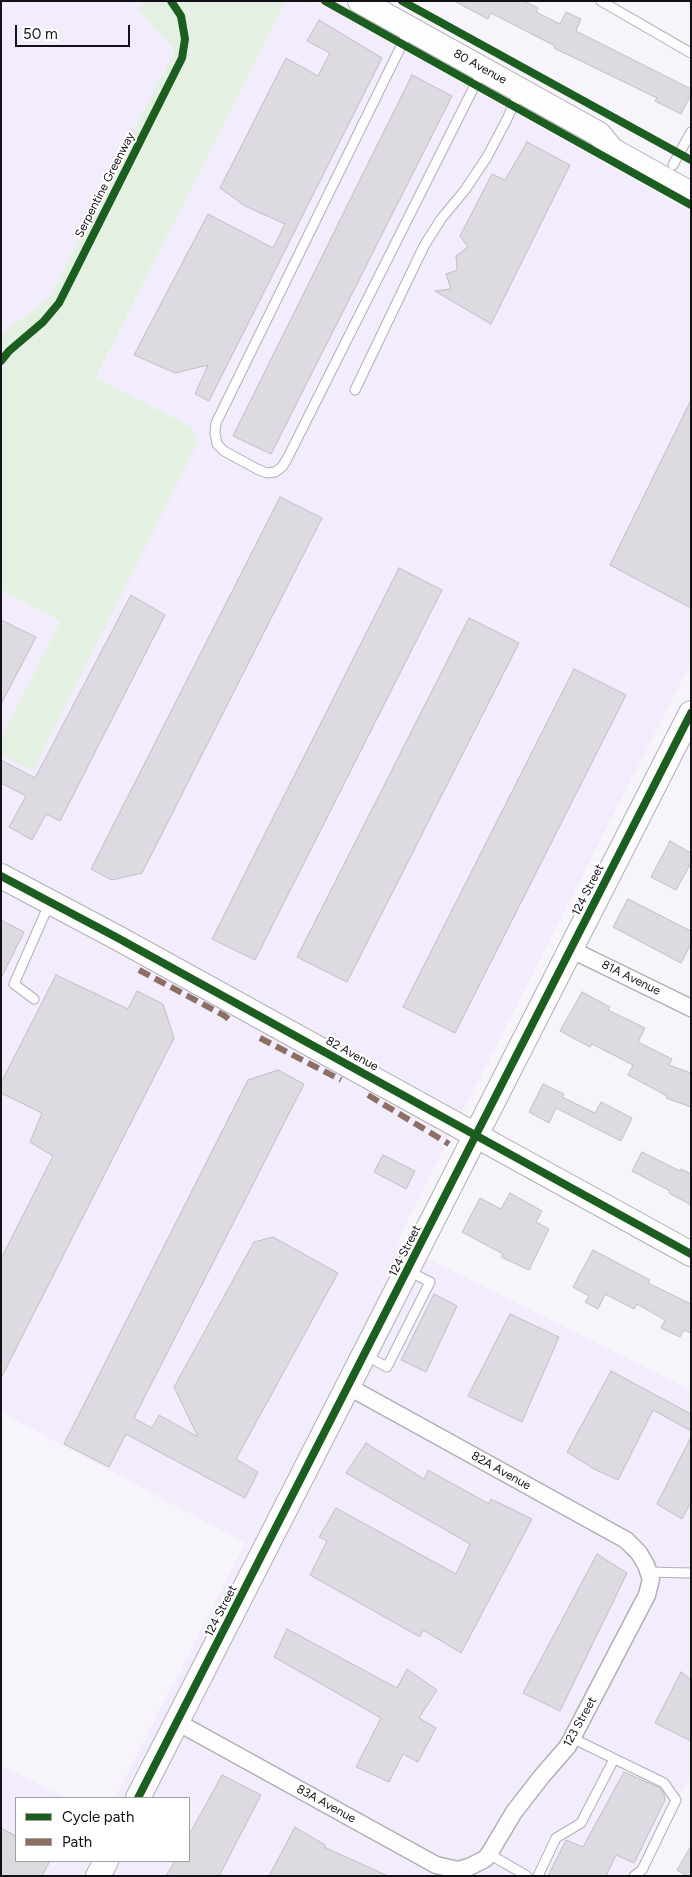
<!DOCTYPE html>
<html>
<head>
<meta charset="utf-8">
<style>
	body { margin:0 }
	#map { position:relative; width:692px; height:1877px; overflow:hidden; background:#f7f4fb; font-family:Figtree,sans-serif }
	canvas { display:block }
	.frame { position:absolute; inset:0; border:2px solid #131017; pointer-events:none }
	.legend { position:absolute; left:15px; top:1797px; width:175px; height:65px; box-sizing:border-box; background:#fff; border:1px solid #a19fa2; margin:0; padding:6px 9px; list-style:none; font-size:15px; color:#131017 }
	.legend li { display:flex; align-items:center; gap:10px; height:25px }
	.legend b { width:25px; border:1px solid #a19fa2 }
	.scale { position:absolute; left:15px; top:25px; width:115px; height:22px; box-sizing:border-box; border:2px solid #131017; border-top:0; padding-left:6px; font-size:15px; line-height:18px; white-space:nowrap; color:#131017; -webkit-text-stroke:4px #fff; paint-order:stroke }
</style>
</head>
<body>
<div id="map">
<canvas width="692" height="1877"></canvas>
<div class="frame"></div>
<ul class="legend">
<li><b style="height:6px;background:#1b5e20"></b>Cycle path</li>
<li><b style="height:6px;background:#8d6e63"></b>Path</li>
</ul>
<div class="scale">50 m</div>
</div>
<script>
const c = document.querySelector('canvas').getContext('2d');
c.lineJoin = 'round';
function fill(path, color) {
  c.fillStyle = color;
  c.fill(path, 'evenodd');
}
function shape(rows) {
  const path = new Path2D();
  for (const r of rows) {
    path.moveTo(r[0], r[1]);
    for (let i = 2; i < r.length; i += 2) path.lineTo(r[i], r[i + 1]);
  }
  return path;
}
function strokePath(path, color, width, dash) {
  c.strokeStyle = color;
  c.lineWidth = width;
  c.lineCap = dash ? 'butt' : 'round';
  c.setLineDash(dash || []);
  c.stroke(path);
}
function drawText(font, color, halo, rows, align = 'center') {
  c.font = font + ' Figtree,sans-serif';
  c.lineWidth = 4;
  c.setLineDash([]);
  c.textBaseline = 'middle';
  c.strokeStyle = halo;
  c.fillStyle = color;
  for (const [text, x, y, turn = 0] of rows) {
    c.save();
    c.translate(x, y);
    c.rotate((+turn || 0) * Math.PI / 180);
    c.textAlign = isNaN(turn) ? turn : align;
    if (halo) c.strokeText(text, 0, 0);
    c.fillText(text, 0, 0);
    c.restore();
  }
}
const built = shape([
	[1,1,144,1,138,10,176,50,49,298,1,334],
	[286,1,315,1,691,212,691,662,396,1243,691,1390,691,1774,639,1876,1,1876,1,1765,65,1798,16,1798,16,1861,189,1861,189,1798,115,1798,245,1543,1,1412,1,755,33,771,193,428,96,379],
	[1,591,60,620,1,738]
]);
const green = shape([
	[144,1,286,1,96,378,193,428,198,442,33,772,1,755,1,738,60,621,1,591,1,334,49,298,175,50,138,10]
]);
const building = shape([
	[454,1,524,1,538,8,536,12,560,24,566,12,581,19,576,31,691,89,691,95,681,114,655,101,657,98,554,48,555,46,491,13,488,19,454,1],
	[319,20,382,58,209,401,195,394,208,365,175,373,134,355,208,214,273,248,285,224,245,206,220,188,286,58,318,76,330,53,307,41,319,20],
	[412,75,452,96,271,454,233,436,412,75],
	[527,142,570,165,491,324,435,291,451,289,446,274,457,270,456,256,468,247,460,236,492,174,505,180,527,142],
	[691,400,691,608,610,565,691,400],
	[280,497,322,518,142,873,112,880,91,869,280,497],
	[399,568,442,590,255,960,212,939,399,568],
	[131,595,165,615,60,821,46,814,32,840,9,827,26,796,1,783,1,760,35,778,131,595],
	[469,618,519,643,347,982,297,957,469,618],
	[1,620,36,637,1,704,1,620],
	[574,669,626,695,455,1033,403,1007,574,669],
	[670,841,691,853,691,863,676,890,651,877,670,841],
	[628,899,691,931,691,944,681,963,613,927,628,899],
	[1,920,24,932,1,978,1,920],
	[56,975,128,1009,137,991,163,1004,174,1038,1,1378,1,1259,53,1156,30,1142,42,1113,1,1093,1,1083,56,975],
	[582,992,610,1007,608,1010,645,1028,638,1042,672,1059,669,1065,691,1073,691,1107,666,1098,667,1096,628,1075,633,1065,592,1044,590,1047,560,1031,582,992],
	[278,1070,304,1084,134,1418,152,1428,159,1415,198,1437,174,1387,254,1242,273,1237,338,1273,236,1459,258,1472,245,1498,126,1434,109,1467,64,1444,248,1080,278,1070],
	[543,1084,564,1094,562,1097,595,1113,601,1102,632,1118,621,1141,556,1108,549,1123,529,1112,543,1084],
	[642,1152,680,1171,681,1169,691,1174,691,1205,669,1193,670,1191,632,1171,642,1152],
	[383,1155,415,1171,406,1189,374,1172,383,1155],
	[510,1193,542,1211,536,1222,549,1229,529,1270,501,1257,503,1254,462,1232,480,1198,501,1209,510,1193],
	[593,1250,650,1280,648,1283,691,1304,691,1333,684,1330,680,1337,661,1328,665,1320,637,1304,634,1309,605,1294,598,1309,585,1302,589,1296,573,1287,593,1250],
	[434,1294,457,1306,426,1372,401,1360,434,1294],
	[510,1314,559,1337,522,1422,468,1396,510,1314],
	[611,1371,691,1414,691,1431,653,1410,618,1480,594,1469,567,1452,611,1371],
	[691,1437,691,1502,682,1519,657,1504,691,1437],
	[366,1443,424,1479,428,1470,489,1504,491,1499,532,1519,461,1653,423,1630,420,1637,310,1575,327,1541,319,1537,336,1508,456,1574,470,1544,346,1473,366,1443],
	[597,1554,627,1573,560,1711,523,1693,597,1554],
	[287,1629,397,1688,407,1669,437,1690,419,1718,436,1728,418,1762,403,1754,389,1782,356,1767,381,1718,274,1657,287,1629],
	[681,1672,691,1680,691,1741,655,1723,681,1672],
	[624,1772,660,1788,664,1794,665,1800,634,1863,616,1855,606,1876,548,1876,566,1840,583,1847,624,1772],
	[222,1775,261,1795,219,1876,166,1876,175,1861,189,1861,189,1835,222,1775],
	[295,1827,325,1845,324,1847,388,1876,269,1876,295,1827],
	[1,1828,16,1836,16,1861,50,1861,42,1876,1,1876,1,1828],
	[691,1846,691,1876,687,1876,677,1870,691,1846]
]);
const lane = shape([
	[601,1,691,53],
	[409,30,216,423,215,433,217,444,224,451,257,469,267,473,275,472,282,467,287,459,483,69],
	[673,165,691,132],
	[355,390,424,246,441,219,465,190,487,157,507,119,520,90],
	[34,999,14,984,50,902],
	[365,1355,387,1367,430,1282,408,1271],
	[648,1572,691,1573],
	[572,1738,664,1783,676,1800,642,1870,634,1876],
	[489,1854,527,1876],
	[538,1876,556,1838,581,1823,614,1759]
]);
const street = shape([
	[570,949,691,1008],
	[177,1722,436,1865,458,1870,469,1867,485,1859,489,1854,514,1812,542,1776,568,1746,647,1595,651,1579,646,1565,639,1553,626,1540,349,1387]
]);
const secondary = shape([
	[360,1,599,134,612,150,691,194],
	[1,876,116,937,691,1254],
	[138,1798,691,713],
	[98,1876,106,1861]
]);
const quiet = shape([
	[139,970,225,1016,233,1023],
	[260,1038,341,1080],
	[368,1095,449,1144]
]);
const cycleway = shape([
	[325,1,691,205],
	[402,1,691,160],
	[1,361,9,351,43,322,59,303,182,58,185,39,181,16,171,1],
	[1,876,116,937,691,1254],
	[138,1798,691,713]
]);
const streetNames = [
	["80 Avenue",480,67,29],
	["Serpentine Greenway",105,185,-63],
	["124 Street",588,890,-63],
	["81A Avenue",631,978,26],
	["82 Avenue",352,1054,29],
	["124 Street",405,1251,-63],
	["82A Avenue",501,1471,29],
	["124 Street",221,1611,-63],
	["123 Street",580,1722,-61],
	["83A Avenue",326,1804,29]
];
fill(built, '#f3ecfc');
fill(green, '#e4f1e2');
fill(building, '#dddae1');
strokePath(building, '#c1bec5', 1);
strokePath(lane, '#b1afb5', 11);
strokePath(street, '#b1afb5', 19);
strokePath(secondary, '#b1afb5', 26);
strokePath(lane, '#fefdfe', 9);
strokePath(street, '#fefdfe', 16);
strokePath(secondary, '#fefdfe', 24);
strokePath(quiet, '#8d6e63', 6, [12, 6]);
strokePath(cycleway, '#1b5e20', 8);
drawText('12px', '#131017', '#fff', streetNames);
</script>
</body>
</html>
